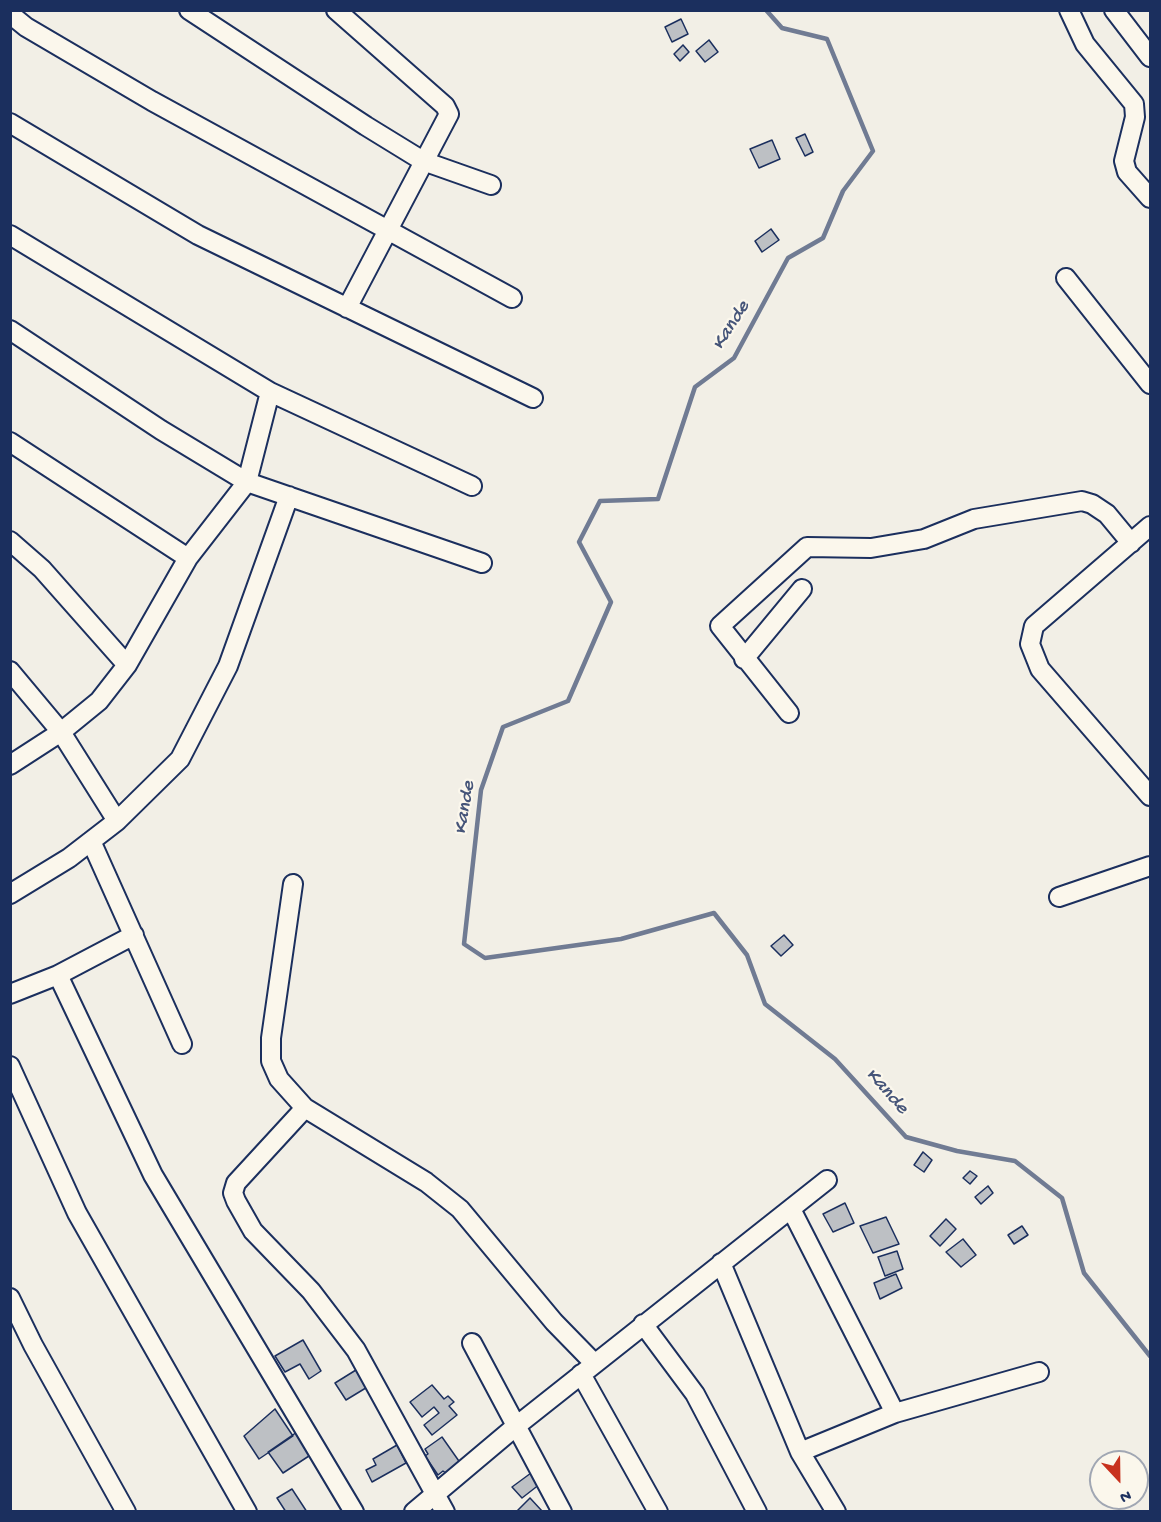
<!DOCTYPE html>
<html>
<head>
<meta charset="utf-8">
<style>
	body { margin:0 }
	#map { position:relative; width:1161px; height:1522px; overflow:hidden; background:#f2efe6; font-family:"Gochi Hand",sans-serif }
	canvas { display:block }
	.frame { position:absolute; inset:0; border:12px solid #1b2f5e; pointer-events:none }
	.north { position:absolute; left:1089px; top:1450px; width:60px; height:60px; box-sizing:border-box; background:#fbf7ec; border:2px solid #a1a7b3; border-radius:50%; rotate:158deg; font-size:16px; font-weight:700; line-height:24px; text-align:center; color:#1b2f5e }
	.north::after { content:''; display:block; margin:auto; width:21px; height:27px; background:#c8321e; clip-path:polygon(50% 0,100% 100%,50% 72%,0 100%) }
</style>
</head>
<body>
<div id="map">
<canvas width="1161" height="1522"></canvas>
<div class="frame"></div>
<div class="north">N</div>
</div>
<script>
const c = document.querySelector('canvas').getContext('2d');
c.lineJoin = 'round';
function shape(rows) {
  const path = new Path2D();
  for (const r of rows) {
    path.moveTo(r[0], r[1]);
    for (let i = 2; i < r.length; i += 2) path.lineTo(r[i], r[i + 1]);
  }
  return path;
}
function strokePath(path, color, width, dash) {
  c.strokeStyle = color;
  c.lineWidth = width;
  c.lineCap = dash ? 'butt' : 'round';
  c.setLineDash(dash || []);
  c.stroke(path);
}
function fill(path, color) {
  c.fillStyle = color;
  c.fill(path, 'evenodd');
}
function drawText(font, color, halo, rows, align = 'center') {
  c.font = font + ' "Gochi Hand",sans-serif';
  c.lineWidth = 4.5;
  c.setLineDash([]);
  c.textBaseline = 'middle';
  c.strokeStyle = halo;
  c.fillStyle = color;
  for (const [text, x, y, turn = 0] of rows) {
    c.save();
    c.translate(x, y);
    c.rotate((+turn || 0) * Math.PI / 180);
    c.textAlign = isNaN(turn) ? turn : align;
    if (halo) c.strokeText(text, 0, 0);
    c.fillText(text, 0, 0);
    c.restore();
  }
}
const stream = shape([
	[766,10,782,28,827,39,873,151,843,191,823,238,788,258,734,358,695,387,658,499,600,501,579,542,611,602,568,701,503,727,481,790,464,944,485,958,621,939,714,913,747,955,765,1004,835,1059,906,1137,957,1151,1015,1161,1062,1198,1084,1273,1150,1356]
]);
const building = shape([
	[681,19,688,34,672,42,665,27,681,19],
	[709,40,718,52,705,62,696,51,709,40],
	[683,45,689,52,680,61,674,54,683,45],
	[805,134,813,152,805,156,796,138,805,134],
	[772,140,780,159,759,168,750,149,772,140],
	[771,229,779,240,762,252,755,241,771,229],
	[784,935,793,945,781,956,771,946,784,935],
	[923,1152,932,1160,924,1172,914,1165,923,1152],
	[970,1171,977,1176,970,1184,963,1178,970,1171],
	[988,1186,993,1193,981,1204,975,1197,988,1186],
	[845,1203,854,1223,833,1232,823,1214,845,1203],
	[886,1217,899,1244,873,1253,860,1226,886,1217],
	[946,1219,956,1229,940,1246,930,1236,946,1219],
	[1022,1226,1028,1235,1014,1244,1008,1235,1022,1226],
	[963,1239,976,1255,961,1267,946,1252,963,1239],
	[897,1251,903,1269,885,1276,878,1257,897,1251],
	[896,1274,902,1288,880,1299,874,1283,896,1274],
	[303,1340,321,1371,309,1379,300,1364,285,1372,275,1356,303,1340],
	[364,1365,374,1383,346,1400,335,1383,364,1365],
	[432,1385,444,1399,448,1396,454,1402,449,1406,457,1415,432,1435,424,1425,439,1413,434,1407,422,1417,410,1402,432,1385],
	[275,1409,293,1436,259,1459,244,1436,275,1409],
	[297,1432,312,1454,283,1473,268,1452,297,1432],
	[442,1437,461,1464,447,1474,443,1471,438,1475,425,1456,428,1454,425,1449,442,1437],
	[397,1445,406,1463,372,1482,366,1470,376,1465,373,1459,397,1445],
	[531,1473,540,1484,522,1498,512,1487,531,1473],
	[292,1489,307,1512,286,1512,277,1498,292,1489],
	[530,1498,542,1511,516,1512,530,1498]
]);
const minor = shape([
	[189,10,366,126,423,161,491,185],
	[336,10,445,106,449,114,347,308],
	[1069,10,1085,44,1134,104,1135,117,1124,161,1127,172,1150,198],
	[1114,10,1150,57],
	[10,14,26,27,152,101,512,298],
	[10,123,198,235,533,398],
	[10,235,270,392,472,486],
	[1066,278,1150,384],
	[10,330,161,430,247,482,482,563],
	[10,442,188,558],
	[1150,526,1034,626,1030,644,1040,669,1150,796],
	[10,541,42,569,127,665],
	[744,659,802,589],
	[10,671,61,732,117,821],
	[789,713,720,626,807,547,871,548,924,539,974,519,1082,501,1092,504,1107,514,1131,543],
	[10,765,61,732,99,701,127,665,188,558,247,482,270,392],
	[91,841,182,1044],
	[293,884,271,1038,271,1061,279,1079,305,1108,426,1182,460,1209,554,1322,594,1363],
	[10,894,69,858,117,821,180,759,228,666,289,496],
	[1059,897,1150,866],
	[58,975,153,1175,354,1512],
	[10,994,58,975,134,935],
	[10,1066,77,1213,247,1512],
	[305,1108,236,1183,233,1193,236,1201,253,1231,311,1291,356,1350,445,1512],
	[791,1209,895,1413],
	[721,1263,800,1452,836,1512],
	[10,1298,33,1345,126,1512],
	[643,1324,695,1394,757,1512],
	[472,1343,562,1512],
	[581,1374,658,1512],
	[800,1452,895,1413,1039,1372],
	[414,1512,515,1427,827,1180]
]);
const waterNames = [
	["Kande",732,326,-58],
	["Kande",466,808,-81],
	["Kande",886,1092,48]
];
strokePath(stream, '#707b93', 4.5);
fill(building, '#bdc0c4');
strokePath(building, '#1b2f5e', 1.5);
strokePath(minor, '#1b2f5e', 22);
strokePath(minor, '#fbf7ec', 18);
drawText('italic 20px', '#465579', '#fbf7ec', waterNames);
</script>
</body>
</html>
